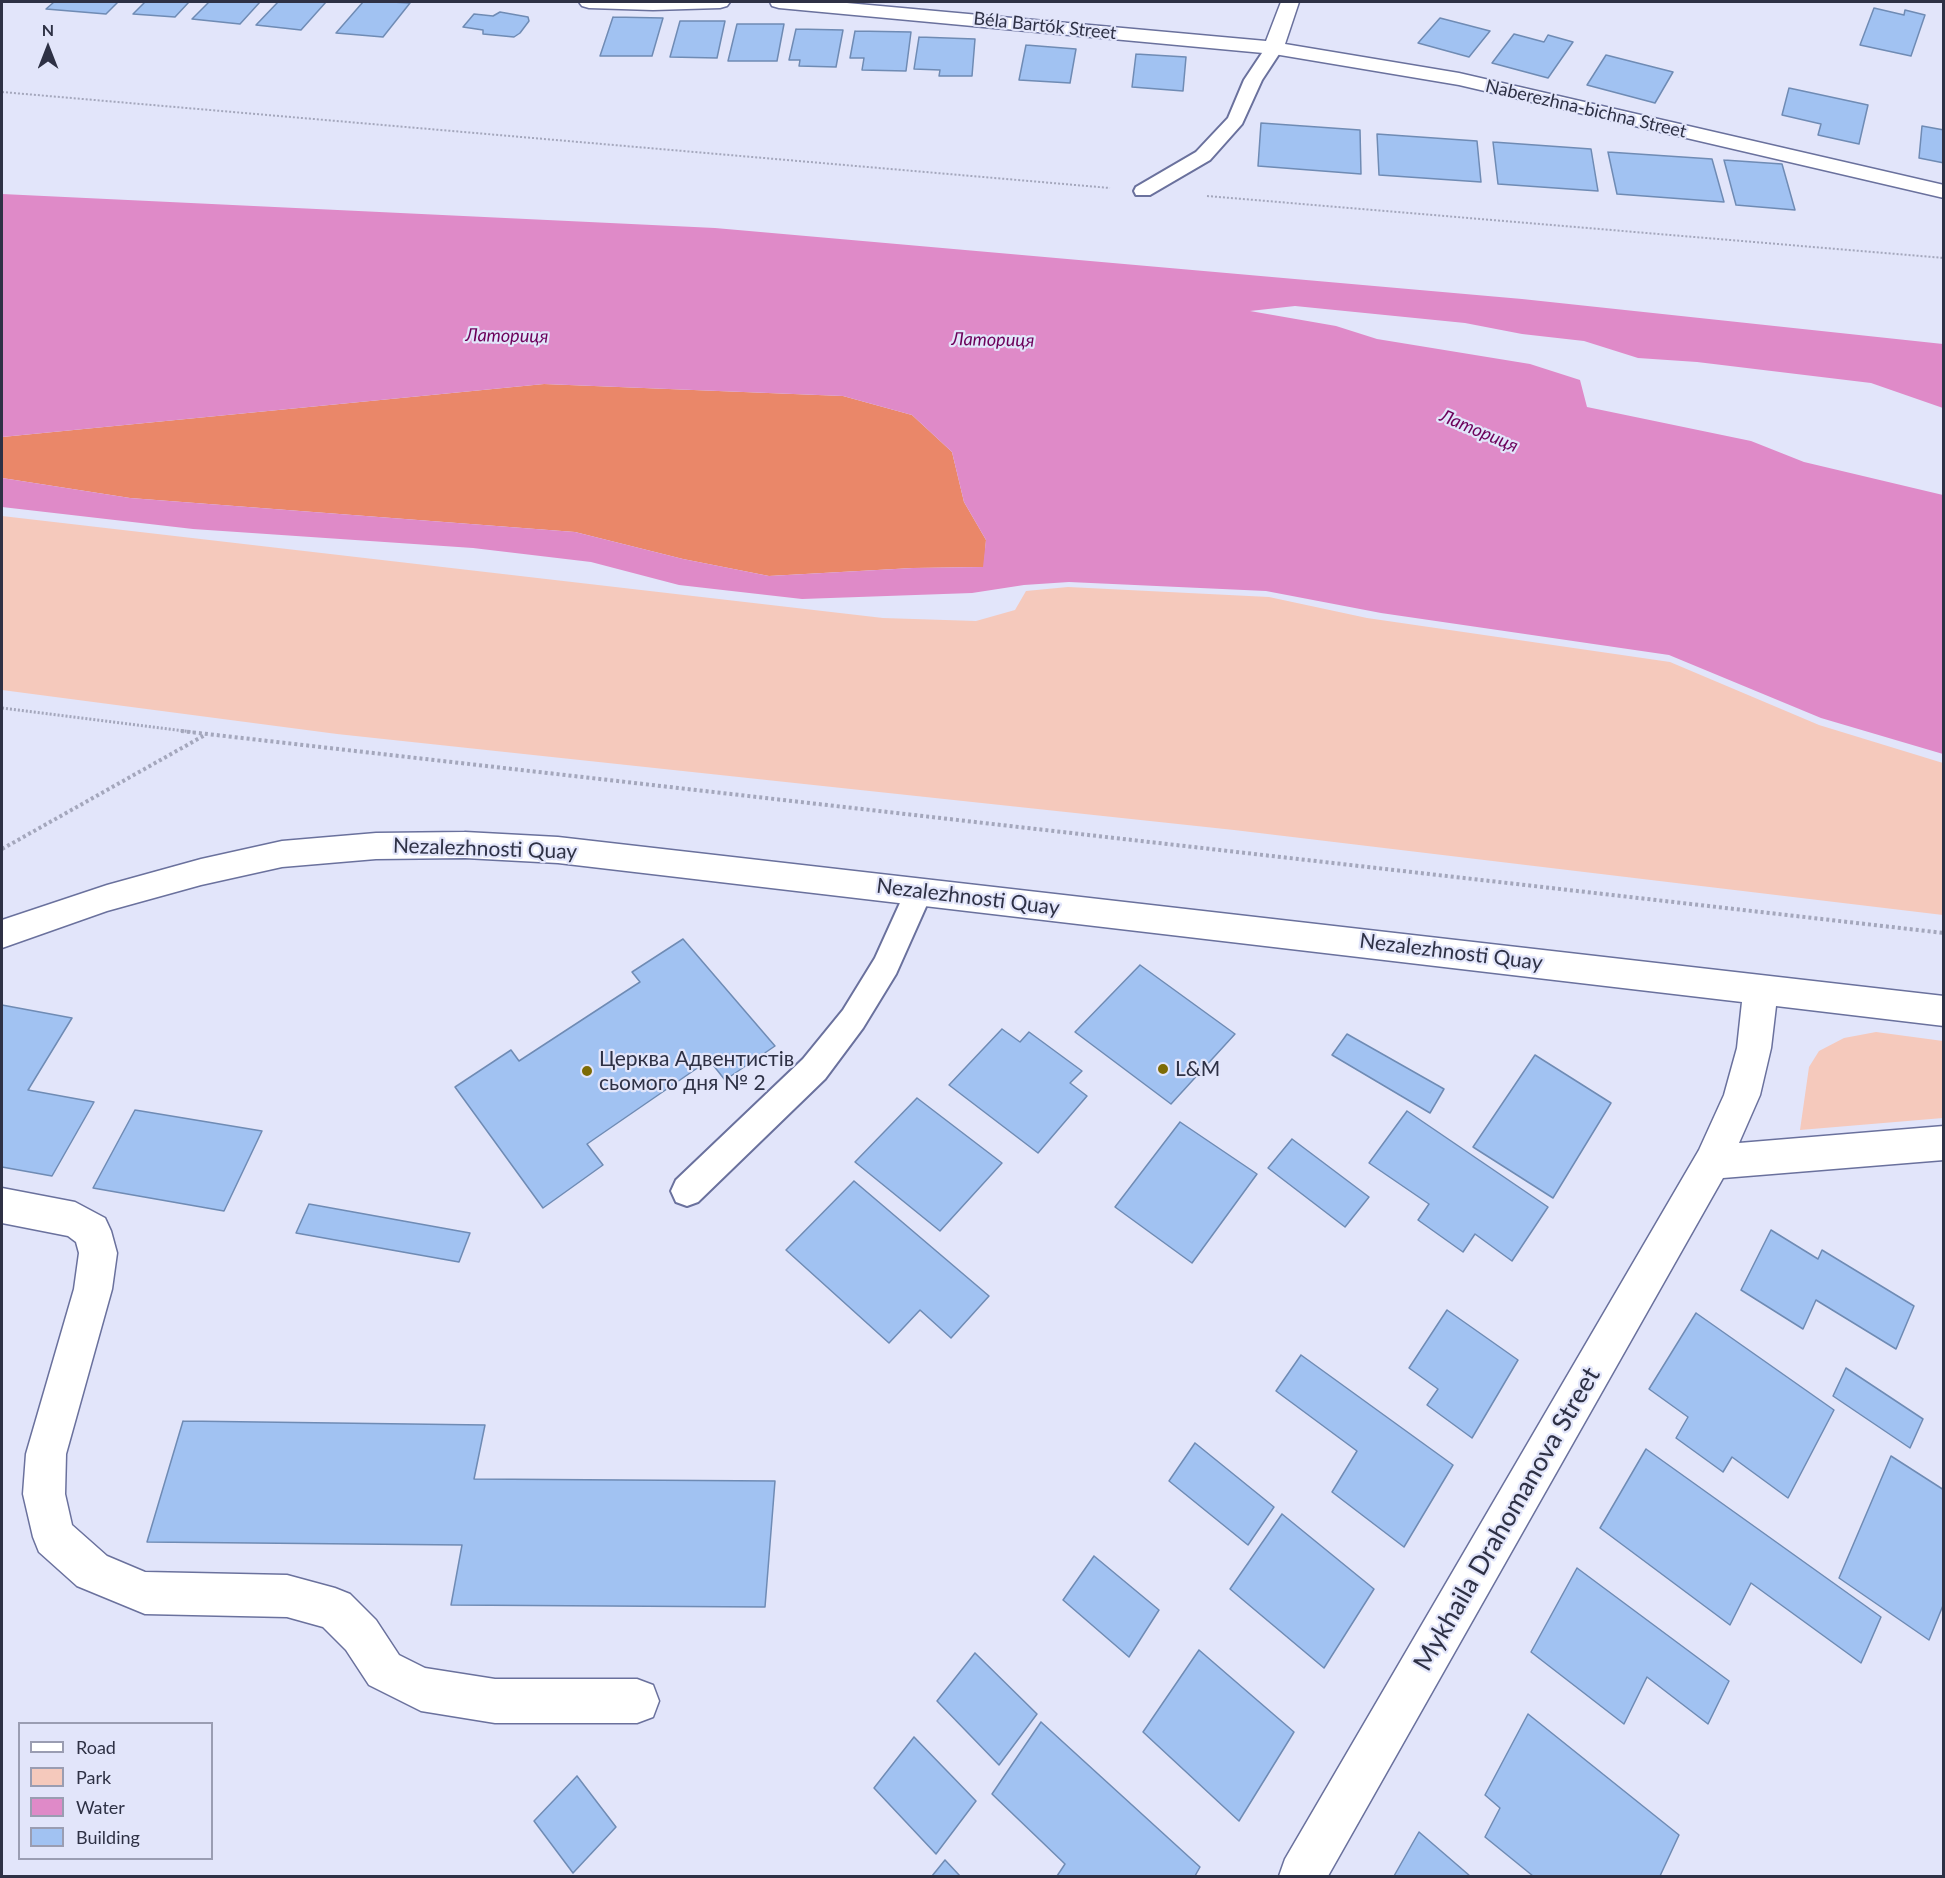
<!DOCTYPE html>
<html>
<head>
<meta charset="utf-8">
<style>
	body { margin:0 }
	#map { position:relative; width:1945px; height:1878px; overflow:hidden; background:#e2e5fa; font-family:Lato,sans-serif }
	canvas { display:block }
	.frame { position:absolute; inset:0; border:3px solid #2e3145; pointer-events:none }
	.legend { position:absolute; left:18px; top:1722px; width:195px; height:138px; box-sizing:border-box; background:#e2e5fa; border:2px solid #9a9db2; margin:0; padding:8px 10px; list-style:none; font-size:18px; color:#2e3145 }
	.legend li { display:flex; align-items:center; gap:12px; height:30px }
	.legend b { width:30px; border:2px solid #9a9db2 }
	.north { position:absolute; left:18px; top:18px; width:60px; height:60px; -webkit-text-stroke:4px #e2e5fa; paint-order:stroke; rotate:0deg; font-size:16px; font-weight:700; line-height:24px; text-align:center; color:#2e3145 }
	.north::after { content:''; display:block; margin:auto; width:21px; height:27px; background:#2e3145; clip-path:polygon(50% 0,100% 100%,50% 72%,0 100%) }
</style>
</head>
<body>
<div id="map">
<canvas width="1945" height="1878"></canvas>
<div class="frame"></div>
<ul class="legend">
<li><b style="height:8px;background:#fff"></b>Road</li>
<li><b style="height:16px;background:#f5c9bc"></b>Park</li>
<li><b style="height:16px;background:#df8ac8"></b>Water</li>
<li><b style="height:16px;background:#a1c2f2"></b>Building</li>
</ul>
<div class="north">N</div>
</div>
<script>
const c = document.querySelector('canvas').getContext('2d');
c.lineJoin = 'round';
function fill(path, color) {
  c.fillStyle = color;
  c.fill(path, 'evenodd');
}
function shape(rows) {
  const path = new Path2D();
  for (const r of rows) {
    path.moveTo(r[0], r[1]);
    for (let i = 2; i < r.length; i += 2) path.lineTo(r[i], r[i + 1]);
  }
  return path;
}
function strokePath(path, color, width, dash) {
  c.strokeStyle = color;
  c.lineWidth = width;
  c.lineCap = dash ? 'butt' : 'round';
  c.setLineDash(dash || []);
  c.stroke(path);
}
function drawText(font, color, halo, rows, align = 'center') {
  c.font = font + ' Lato,sans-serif';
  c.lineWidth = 4.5;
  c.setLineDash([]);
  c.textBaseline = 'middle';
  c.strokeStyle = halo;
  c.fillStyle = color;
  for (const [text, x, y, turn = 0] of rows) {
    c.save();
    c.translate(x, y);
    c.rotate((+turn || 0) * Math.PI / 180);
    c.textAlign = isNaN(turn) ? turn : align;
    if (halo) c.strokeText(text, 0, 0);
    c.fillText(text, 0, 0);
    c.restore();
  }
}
const green = shape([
	[2,516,883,618,976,621,1015,610,1026,591,1068,587,1269,597,1367,618,1670,662,1819,725,1943,763,1943,915,1234,830,337,734,2,690],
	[1876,1032,1943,1041,1943,1118,1800,1130,1809,1067,1819,1051,1844,1038]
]);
const forest = shape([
	[544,384,843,396,912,415,952,452,964,502,986,540,984,567,913,568,769,576,683,559,575,532,130,498,2,478,2,437]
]);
const water = shape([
	[2,194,715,228,1522,299,1943,344,1943,408,1871,383,1697,362,1638,358,1584,341,1522,334,1465,323,1295,306,1250,311,1336,326,1377,339,1530,364,1580,380,1587,407,1751,441,1804,462,1943,495,1943,754,1821,718,1669,655,1381,613,1266,591,1069,582,1024,585,972,593,802,599,679,585,591,562,473,548,193,529,2,507,2,478,130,498,575,532,683,559,769,576,913,568,983,567,986,540,964,502,952,452,912,415,843,396,544,384,2,437]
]);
const building = shape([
	[54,2,118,2,106,14,46,9,54,2],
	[145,2,189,2,175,17,133,14,145,2],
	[209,2,260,2,240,24,192,19,209,2],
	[278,2,326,2,301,30,256,25,278,2],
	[363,2,392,2,410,3,383,37,336,33,363,2],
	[1874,8,1904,15,1905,10,1925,15,1911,56,1860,45,1874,8],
	[500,12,528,17,529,21,520,33,514,37,483,34,483,30,463,27,474,14,493,16,500,12],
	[613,17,663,18,652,56,600,56,613,17],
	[1440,18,1490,31,1469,57,1418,43,1440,18],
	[680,21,725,21,717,58,670,57,680,21],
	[737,24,784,24,777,61,728,61,737,24],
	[796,29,843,30,836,67,799,66,800,60,789,60,796,29],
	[855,31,911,32,906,71,862,70,864,58,850,58,855,31],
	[1514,34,1544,42,1548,35,1573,42,1548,78,1492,63,1514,34],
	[919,37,975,39,972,76,939,76,940,70,914,69,919,37],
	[1026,45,1076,49,1070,83,1019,80,1026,45],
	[1136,54,1186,57,1183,91,1132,87,1136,54],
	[1606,55,1673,72,1655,103,1587,85,1606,55],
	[1789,88,1868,105,1859,144,1818,135,1821,124,1782,115,1789,88],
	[1261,123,1360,130,1361,174,1258,166,1261,123],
	[1922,126,1944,130,1944,163,1919,158,1922,126],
	[1377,134,1477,141,1481,182,1379,175,1377,134],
	[1493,142,1591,149,1598,191,1498,184,1493,142],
	[1608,152,1712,159,1724,202,1617,194,1608,152],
	[1724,160,1782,164,1795,210,1736,205,1724,160],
	[683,939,775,1046,725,1080,709,1060,587,1144,603,1165,543,1208,455,1087,511,1050,519,1061,640,982,632,972,683,939],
	[1140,965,1235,1034,1171,1104,1075,1032,1140,965],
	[2,1005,72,1018,28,1090,94,1102,52,1176,2,1167,2,1005],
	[1002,1029,1020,1042,1029,1032,1082,1071,1070,1083,1087,1096,1038,1153,949,1085,1002,1029],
	[1347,1034,1444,1089,1430,1113,1332,1055,1347,1034],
	[1535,1055,1611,1103,1553,1198,1473,1147,1535,1055],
	[917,1098,1002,1163,940,1231,855,1162,917,1098],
	[135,1110,262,1131,224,1211,93,1188,135,1110],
	[1407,1111,1548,1207,1512,1261,1475,1234,1463,1252,1418,1220,1429,1204,1369,1163,1407,1111],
	[1180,1122,1257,1174,1192,1263,1115,1207,1180,1122],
	[1292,1139,1369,1197,1345,1227,1268,1168,1292,1139],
	[854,1181,989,1296,951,1338,920,1310,889,1343,786,1250,854,1181],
	[309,1204,470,1233,459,1262,296,1233,309,1204],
	[1771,1230,1818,1259,1822,1250,1914,1306,1896,1349,1816,1300,1803,1329,1741,1290,1771,1230],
	[1447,1310,1518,1360,1472,1438,1427,1405,1438,1389,1409,1368,1447,1310],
	[1696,1313,1834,1410,1788,1498,1732,1457,1723,1472,1676,1438,1688,1417,1649,1389,1696,1313],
	[1301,1355,1453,1465,1404,1547,1332,1492,1357,1451,1276,1391,1301,1355],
	[1846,1368,1923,1419,1910,1448,1833,1396,1846,1368],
	[183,1421,485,1425,474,1479,775,1481,765,1607,451,1605,462,1545,147,1542,183,1421],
	[1195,1443,1274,1507,1248,1545,1169,1481,1195,1443],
	[1646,1449,1881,1617,1861,1663,1751,1583,1730,1625,1600,1528,1646,1449],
	[1891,1456,1944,1490,1944,1603,1929,1640,1839,1578,1891,1456],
	[1282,1514,1374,1589,1324,1668,1230,1589,1282,1514],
	[1094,1556,1159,1610,1129,1657,1063,1600,1094,1556],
	[1577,1568,1729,1681,1708,1724,1647,1677,1624,1724,1531,1652,1577,1568],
	[1199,1650,1294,1732,1239,1821,1143,1732,1199,1650],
	[975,1653,1037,1714,999,1765,937,1701,975,1653],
	[1528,1714,1679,1835,1660,1876,1533,1876,1485,1837,1500,1808,1485,1795,1528,1714],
	[1041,1722,1200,1867,1195,1876,1057,1876,1065,1864,992,1794,1041,1722],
	[914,1737,976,1801,936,1854,874,1788,914,1737],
	[577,1776,616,1827,573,1873,534,1821,577,1776],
	[1419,1832,1470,1876,1394,1876,1419,1832],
	[945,1860,960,1876,932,1876,945,1860]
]);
const pathFar2 = shape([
	[2,92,1110,188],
	[1207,196,1944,258]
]);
const pathFar1 = shape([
	[2,708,193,732]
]);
const path = shape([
	[181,731,1944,933],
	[2,849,205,735]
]);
const service = shape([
	[1274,43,1280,44,1283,48,1262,80,1242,124,1210,160,1150,195,1136,195,1134,191,1136,187,1196,152,1228,118,1244,80,1268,44,1274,43],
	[919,879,929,883,933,891,896,974,863,1028,825,1079,698,1202,687,1206,676,1202,671,1191,676,1180,803,1059,843,1010,875,958,909,883,919,879]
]);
const minor = shape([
	[579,2,730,2,727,6,720,8,653,10,589,8,582,6,579,2],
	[770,2,836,2,1266,41,1281,2,1299,2,1285,44,1459,73,1944,185,1944,198,1459,85,1274,54,779,8,772,6,770,2],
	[2,1188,75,1202,105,1218,111,1231,117,1253,112,1289,66,1454,65,1494,72,1525,107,1556,145,1572,287,1575,335,1588,350,1594,376,1620,399,1655,425,1668,495,1679,637,1679,653,1685,659,1701,653,1717,637,1723,495,1723,421,1711,369,1685,346,1650,323,1627,287,1617,145,1614,77,1586,39,1552,33,1537,23,1494,26,1454,74,1289,79,1253,76,1242,68,1236,2,1223,2,1188]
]);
const tertiary = shape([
	[465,832,558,837,1944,996,1944,1026,1776,1006,1771,1048,1760,1095,1739,1143,1944,1126,1944,1160,1723,1178,1328,1876,1279,1876,1285,1859,1699,1150,1724,1095,1737,1048,1742,1002,558,863,465,858,376,859,282,867,201,885,107,911,2,948,2,920,107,885,201,859,282,841,376,833,465,832]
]);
const markers = [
	[1163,1069,6,"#7d6b05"],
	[587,1071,6,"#7d6b05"]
];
const farStreetnames = [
	["Béla Bartók Street",1045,26,6],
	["Naberezhna-bichna Street",1586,109,13]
];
const farWaternames = [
	["Латориця",507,336,1],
	["Латориця",993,340,1],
	["Латориця",1479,431,23]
];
const streetNames = [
	["Nezalezhnosti Quay",485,849,2],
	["Nezalezhnosti Quay",968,897,7],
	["Nezalezhnosti Quay",1451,952,7]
];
const poiNames = [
	["Церква Адвентистів",599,1059],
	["сьомого дня № 2",599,1083],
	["L&M",1175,1069]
];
const nearStreetnames = [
	["Mykhaila Drahomanova Street",1507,1519,-60]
];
fill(green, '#f5c9bc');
fill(forest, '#ea8769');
fill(water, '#df8ac8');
fill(building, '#a1c2f2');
strokePath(building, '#6f8bb4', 1.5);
strokePath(service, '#6a719d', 4);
strokePath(minor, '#6a719d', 3);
strokePath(tertiary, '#6a719d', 3);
strokePath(pathFar2, '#a4a7bc', 2, [2, 2]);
strokePath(pathFar1, '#a4a7bc', 3, [2, 2]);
strokePath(path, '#a4a7bc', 4, [3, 3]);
fill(service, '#fff');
fill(minor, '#fff');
fill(tertiary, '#fff');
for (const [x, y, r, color] of markers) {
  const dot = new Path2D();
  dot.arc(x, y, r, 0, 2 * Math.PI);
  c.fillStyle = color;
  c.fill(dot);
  strokePath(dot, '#e2e5fa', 2);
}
drawText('18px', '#2e3145', '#e2e5fa', farStreetnames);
drawText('italic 18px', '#6c005a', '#e2e5fa', farWaternames);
drawText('21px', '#2e3145', '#e2e5fa', streetNames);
drawText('21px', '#2e3145', '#e2e5fa', poiNames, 'left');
drawText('26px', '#2e3145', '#e2e5fa', nearStreetnames);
</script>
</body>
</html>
